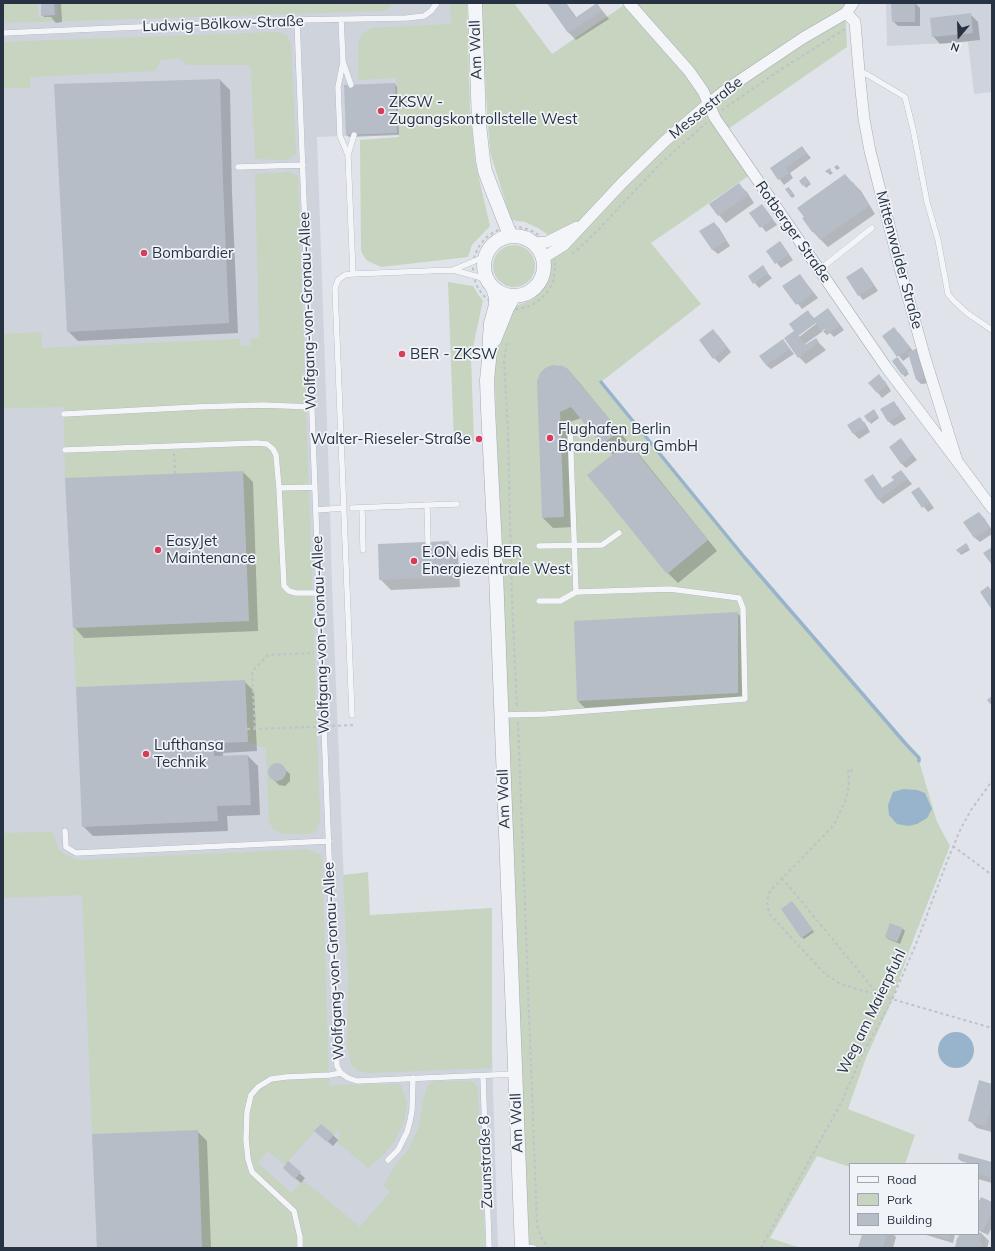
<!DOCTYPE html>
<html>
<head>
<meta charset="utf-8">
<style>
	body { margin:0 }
	#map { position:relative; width:995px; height:1251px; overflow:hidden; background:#e0e4ea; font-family:Mulish,sans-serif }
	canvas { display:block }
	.frame { position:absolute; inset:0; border:4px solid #273242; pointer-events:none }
	.legend { position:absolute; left:849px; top:1163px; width:130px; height:72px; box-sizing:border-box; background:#f0f3f7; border:1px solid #a0a6af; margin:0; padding:5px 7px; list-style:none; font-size:12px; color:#273242 }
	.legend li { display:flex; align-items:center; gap:8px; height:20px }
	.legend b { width:20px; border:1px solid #a0a6af }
	.north { position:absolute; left:939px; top:16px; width:40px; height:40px; -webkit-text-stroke:3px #f0f3f7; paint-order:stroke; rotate:199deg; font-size:11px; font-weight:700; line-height:16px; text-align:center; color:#273242 }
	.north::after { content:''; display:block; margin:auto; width:14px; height:18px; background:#273242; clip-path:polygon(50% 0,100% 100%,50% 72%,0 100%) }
</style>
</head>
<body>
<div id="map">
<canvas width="995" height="1251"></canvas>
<div class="frame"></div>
<ul class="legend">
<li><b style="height:5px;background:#f3f5f8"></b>Road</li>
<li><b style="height:11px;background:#c6d4c0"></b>Park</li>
<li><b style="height:11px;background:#b7bdc7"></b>Building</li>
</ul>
<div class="north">N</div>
</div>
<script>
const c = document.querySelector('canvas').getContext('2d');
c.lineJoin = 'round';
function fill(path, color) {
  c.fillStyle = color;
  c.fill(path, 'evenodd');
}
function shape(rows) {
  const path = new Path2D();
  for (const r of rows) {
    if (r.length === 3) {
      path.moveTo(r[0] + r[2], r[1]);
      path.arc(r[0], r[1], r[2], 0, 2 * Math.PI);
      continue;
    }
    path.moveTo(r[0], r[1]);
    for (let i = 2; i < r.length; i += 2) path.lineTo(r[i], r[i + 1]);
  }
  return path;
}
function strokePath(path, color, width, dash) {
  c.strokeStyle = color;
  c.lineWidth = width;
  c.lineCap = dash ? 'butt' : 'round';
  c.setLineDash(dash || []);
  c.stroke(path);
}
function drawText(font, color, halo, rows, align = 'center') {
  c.font = font + ' Mulish,sans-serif';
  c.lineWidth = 3.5;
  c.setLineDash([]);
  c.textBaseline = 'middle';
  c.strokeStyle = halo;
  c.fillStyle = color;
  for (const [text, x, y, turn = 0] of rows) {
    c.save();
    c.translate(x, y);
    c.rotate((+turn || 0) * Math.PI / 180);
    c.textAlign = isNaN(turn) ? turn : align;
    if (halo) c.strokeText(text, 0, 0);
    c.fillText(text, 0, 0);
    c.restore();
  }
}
const built = shape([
	[3,3,455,3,459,102,399,134,317,137,330,509,332,587,348,984,363,1059,492,1055,498,1248,3,1248],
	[886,3,992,3,992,92,974,94,968,42,887,46]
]);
const green = shape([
	[3,3,38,3,38,17,58,17,57,3,393,3,388,9,382,11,3,23],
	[450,3,467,3,470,109,475,161,490,226,472,245,468,257,381,267,366,260,361,251,360,140,399,137,396,78,358,80,358,44,363,33,372,28,451,24],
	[481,3,514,3,552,54,627,3,845,3,847,47,728,129,757,171,747,177,651,243,701,304,601,382,745,558,873,706,919,761,937,822,950,846,912,943,892,1000,866,1058,848,1109,915,1135,905,1164,850,1164,850,1167,817,1156,770,1238,801,1248,526,1248,494,361,503,326,516,306,531,300,545,277,549,258,547,234,538,228,525,222,511,220,490,152,487,110],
	[276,32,287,35,291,45,296,154,287,160,255,159,251,73,249,65,187,65,179,58,161,60,155,71,30,77,30,88,3,88,3,42],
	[288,172,298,176,320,819,317,830,311,834,284,834,274,830,269,822,266,748,248,742,245,680,76,687,65,479,64,407,3,408,3,334,41,332,42,348,240,339,240,346,250,346,250,338,259,338,255,174],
	[514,266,21],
	[448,282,473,286,479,296,483,300,471,357,474,441,454,442],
	[3,817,4,833,53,832,58,849,65,855,79,860,307,849,322,856,329,1085,400,1084,407,1103,404,1122,394,1142,383,1155,368,1168,336,1141,341,1134,337,1130,334,1135,321,1124,285,1165,268,1151,258,1163,291,1193,303,1180,360,1227,390,1192,384,1185,395,1166,408,1150,419,1127,423,1101,427,1087,432,1081,467,1081,473,1082,477,1087,478,1093,485,1248,97,1248,82,895,3,898],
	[368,872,370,915,492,908,492,1068,370,1073,358,1071,351,1064,347,1046,348,984,343,875]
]);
const water = shape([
	[903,789,917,790,925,793,932,809,927,818,917,824,908,826,897,824,889,815,888,805,893,792],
	[956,1050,18]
]);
const shadow = shape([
	[46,3,61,3,62,22,56,23,51,17,44,17,42,15,48,5],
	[548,3,566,3,577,18,597,4,609,19,576,40,569,33],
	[892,3,915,3,920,8,920,26,898,26,893,21],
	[970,14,978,22,980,40,940,44,933,36],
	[220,80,230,90,232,193,238,333,78,341,68,331],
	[395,84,397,87,399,135,349,137,347,135,345,86],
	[802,147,811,158,790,173,793,178,784,185,771,168],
	[837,165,840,168,837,170,834,167],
	[829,169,833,173,830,175,826,171],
	[845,175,861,191,875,214,828,247,813,232,804,219],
	[807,180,811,184,806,188,801,181],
	[739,185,747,192,754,203,726,223,719,215],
	[791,190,795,196,792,198,790,196],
	[762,205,777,225,766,232,751,213],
	[714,223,719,228,730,246,718,254,713,250,701,231],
	[780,242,793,260,781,268,767,251],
	[762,267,772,278,759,288,749,276],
	[862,269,867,274,878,291,863,300,859,295],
	[800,275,818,298,802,309,784,286],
	[828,309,844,330,834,337,830,333,827,335,823,331,830,327,821,330,823,331,805,344,806,346,815,339,826,350,806,364,799,357,796,331,808,312,815,319],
	[819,320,820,321,799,337,799,334],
	[899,333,913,351,916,349,929,383,921,384,917,380,910,356,903,361,883,336],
	[718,335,731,352,719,363,714,358],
	[783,340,794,354,771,369,766,365],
	[898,358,909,374,905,377,893,362],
	[568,370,578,381,628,442,627,443,638,453,717,551,678,583,668,573,588,476,613,455,603,445,581,418,570,422,574,527,553,528,543,518,538,382],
	[884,380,891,391,882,398,870,383],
	[893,402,898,407,906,419,894,426,889,422,882,409],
	[876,413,879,418,871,424,865,416],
	[860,419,865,423,870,432,859,439,854,434,849,425],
	[901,440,917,460,906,468,901,463],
	[901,471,912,484,883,504,878,499,873,476,883,489,895,480],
	[243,472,253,482,258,631,84,638,74,627],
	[919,488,934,508,928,512,913,493],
	[979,513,984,518,992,530,992,534,980,542,975,538,965,522],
	[448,542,458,552,460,587,391,590,380,579],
	[968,547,970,550,961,555,958,550],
	[737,613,745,620,745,700,585,708,578,701],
	[244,681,254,691,257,751,223,753,223,757,248,756,258,766,260,815,227,816,228,831,93,836,83,826],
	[273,765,280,765,290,774,290,781,285,786,279,785,269,775,269,769],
	[794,904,814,932,804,939,802,937],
	[891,924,903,929,905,931,900,944,888,939,886,937],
	[992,1085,992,1132,977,1128,969,1120],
	[197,1131,207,1141,211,1248,98,1248],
	[333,1135,338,1140,333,1146,321,1136],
	[959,1159,992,1163,992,1183,978,1179,978,1164,971,1164,961,1161],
	[288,1163,305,1178,301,1183,289,1173],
	[992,1203,992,1227,988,1235,978,1230,978,1205],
	[978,1233,982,1234,989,1241,987,1248,955,1248,960,1234,978,1234],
	[863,1234,893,1234,896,1237,893,1248,859,1248],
	[923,1234,955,1234,953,1243]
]);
const stream = shape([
	[601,382,745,558,905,743,919,758,919,761]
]);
const building = shape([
	[47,3,54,3,55,15,41,16,41,4,47,4],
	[547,3,565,3,575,18,597,3,602,11,568,33],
	[891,3,915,3,915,22,892,22],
	[971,13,973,33,932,37,930,18],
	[220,79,223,182,229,323,67,332,54,84],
	[395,83,397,133,346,135,344,85],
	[802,146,807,153,786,168,789,173,778,180,770,168],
	[830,168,831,170,827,173,825,171],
	[845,174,852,183,853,182,869,206,820,240,814,231,812,232,802,218,804,217,797,208],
	[805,176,810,182,803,186,799,181],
	[739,183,748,195,718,216,709,204],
	[789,187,793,194,790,196,785,189],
	[762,204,773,219,760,228,749,213],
	[714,222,726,241,712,250,699,231],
	[780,241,789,254,775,264,766,251],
	[763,265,768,273,753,284,748,276],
	[862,267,874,286,858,296,846,277],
	[800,274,813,293,796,305,782,286],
	[828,308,840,325,828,333,825,329,821,331,816,323,798,336,805,345,816,338,819,342,798,358,784,338,794,331,789,324,808,310,813,319],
	[894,327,910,348,897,357,882,336],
	[713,329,727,347,713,359,699,340],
	[783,339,790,349,766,365,759,356],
	[917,348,924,378,916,380,908,353],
	[897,357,908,371,902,375,892,361],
	[553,365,563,366,568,369,619,431,602,445,571,407,560,412,564,517,542,518,537,381,540,373,543,370,547,367],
	[879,374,887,385,877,393,868,383],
	[894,401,902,414,888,422,880,409],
	[874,409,878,416,868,422,864,416],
	[860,417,866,427,853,434,847,425],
	[901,438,913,455,901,464,889,447],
	[628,442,708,540,667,574,587,475],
	[901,470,908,479,878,500,864,480,873,474,882,488,894,480,891,477],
	[243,471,249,621,73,628,65,478],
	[919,487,930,502,922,508,911,492],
	[979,512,990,528,974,538,963,522],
	[449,541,450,577,379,580,378,544],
	[966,543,969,547,959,553,956,550],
	[992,547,992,565,983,553],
	[988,586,992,591,992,610,980,592],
	[738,612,738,693,577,701,574,621],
	[245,680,248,742,213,743,214,756,248,755,251,805,217,806,218,821,82,827,76,687],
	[992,696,992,706,987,700],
	[277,772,9],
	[792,901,813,930,801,938,781,909],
	[890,923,903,928,897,942,885,937],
	[979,1080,992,1084,992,1103,986,1126,968,1121],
	[321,1124,334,1135,327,1142,314,1131],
	[198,1130,202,1248,97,1248,92,1134],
	[959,1153,992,1162,992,1178,978,1174,978,1164,972,1164,958,1159],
	[288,1161,301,1172,295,1179,283,1168],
	[981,1197,992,1202,992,1212,983,1231,978,1229,978,1203],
	[978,1232,982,1233,979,1242,982,1243,980,1248,955,1248,957,1238,958,1238,959,1234,978,1234],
	[862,1234,887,1234,883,1248,858,1248],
	[933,1234,949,1234,948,1239]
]);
const path = shape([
	[722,110,780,70,845,29],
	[514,268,41],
	[572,254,577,250,599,229,659,165,706,123],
	[507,343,504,360,508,433,512,600,517,708],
	[174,453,175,474],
	[518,722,537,1225,541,1237,548,1248],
	[332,726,353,725],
	[247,729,316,727],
	[255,729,252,671,268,655,314,653],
	[853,771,848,769,849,784,846,799,836,821,833,826,770,891,767,901,769,913,824,973,840,984,992,1028],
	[953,846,992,875],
	[782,878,867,981,874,990,887,997],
	[761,1248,841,1103,862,1055,892,1000,916,944,948,859,961,828,971,810,992,781]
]);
const service = shape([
	[341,19,343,62],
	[297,20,337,1066,341,1073,348,1078,357,1081,515,1074],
	[3,33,297,20,407,18,424,16,431,11,437,3],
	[859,71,868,75,905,97,913,129,927,202,938,240,948,294,954,301,967,313,992,330],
	[351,85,343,62,338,87,340,136,348,155,354,135],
	[348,155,353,274],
	[238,167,303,165],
	[453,270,484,257],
	[819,270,872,228],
	[64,414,197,407,263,405,312,407],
	[570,428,576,592],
	[65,450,257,443,267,444,273,449,276,455,279,488,284,586,289,591,296,593,318,593],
	[279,488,315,487],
	[427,505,428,542],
	[352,508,457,504],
	[362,508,363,550],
	[316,510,344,508],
	[539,546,602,545,619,533],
	[352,715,335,288,338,280,345,275,353,274,453,270,486,279],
	[502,715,546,714,745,699,743,608,739,598,670,589,576,592,560,601,539,601],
	[65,831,66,847,76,853,329,841],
	[483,1076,489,1248],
	[388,1160,398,1150,407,1132,410,1121,412,1110,413,1078],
	[522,1247,534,1248],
	[300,1248,300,1237,294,1211,252,1172,248,1159,246,1139,247,1112,251,1095,258,1087,271,1079,286,1077,330,1075,341,1073]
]);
const minor = shape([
	[629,3,689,71,703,91,715,118,886,367,957,461],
	[846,13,855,22,859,71,864,119,870,151,900,268,925,358,957,461,992,508],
	[534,243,547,242,577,227],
	[543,258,564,245,622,183,665,141,708,104,727,89,803,38,846,13,853,3]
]);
const tertiary = shape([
	[475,3,479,124,483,160,485,171,493,192,510,235],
	[514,266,30],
	[493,288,496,297,496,305,491,323,490,337,490,350,487,380,488,409,495,547,522,1248],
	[494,340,507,308,514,296]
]);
const markers = [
	[381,111,4,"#d73c5b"],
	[144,253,4,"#d73c5b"],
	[402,354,4,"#d73c5b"],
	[550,438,4,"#d73c5b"],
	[479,439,4,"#d73c5b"],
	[158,550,4,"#d73c5b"],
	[414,561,4,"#d73c5b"],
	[146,754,4,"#d73c5b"]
];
const streetNames = [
	["Ludwig-Bölkow-Straße",223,24,-2],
	["Am Wall",476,50,-92],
	["Messestraße",706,108,-39],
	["Rotberger Straße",793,232,55],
	["Mittenwalder Straße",899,260,75],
	["Wolfgang-von-Gronau-Allee",308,311,-92],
	["Wolfgang-von-Gronau-Allee",321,635,-92],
	["Am Wall",504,799,-92],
	["Wolfgang-von-Gronau-Allee",334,961,-93],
	["Weg am Maierpfuhl",872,1012,-64],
	["Am Wall",517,1123,-92],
	["Zaunstraße 8",486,1162,-92]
];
const poiNames = [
	["ZKSW -",389,102],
	["Zugangskontrollstelle West",389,119],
	["Bombardier",152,253],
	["BER - ZKSW",410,354],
	["Flughafen Berlin",558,429],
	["Brandenburg GmbH",558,446],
	["Walter-Rieseler-Straße",471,439,"right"],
	["EasyJet",166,541],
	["Maintenance",166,558],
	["E.ON edis BER",422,552],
	["Energiezentrale West",422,569],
	["Lufthansa",154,745],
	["Technik",154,762]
];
fill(built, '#ced3dc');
fill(green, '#c6d4c0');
fill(water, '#98b4cc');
fill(shadow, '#0003');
strokePath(stream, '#98b4cc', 3.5);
fill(building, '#b7bdc7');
strokePath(service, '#a5abb4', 6);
strokePath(minor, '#a5abb4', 12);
strokePath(tertiary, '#a5abb4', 15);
strokePath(path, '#bec2c9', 2, [3, 3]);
strokePath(service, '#f3f5f8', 5.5);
strokePath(minor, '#f3f5f8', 11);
strokePath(tertiary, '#f3f5f8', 14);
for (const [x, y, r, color] of markers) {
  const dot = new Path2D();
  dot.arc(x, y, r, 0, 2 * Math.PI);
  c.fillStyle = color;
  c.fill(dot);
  strokePath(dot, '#f0f3f7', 1.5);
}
drawText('15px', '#273242', '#f0f3f7', streetNames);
drawText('15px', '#273242', '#f0f3f7', poiNames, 'left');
</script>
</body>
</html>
